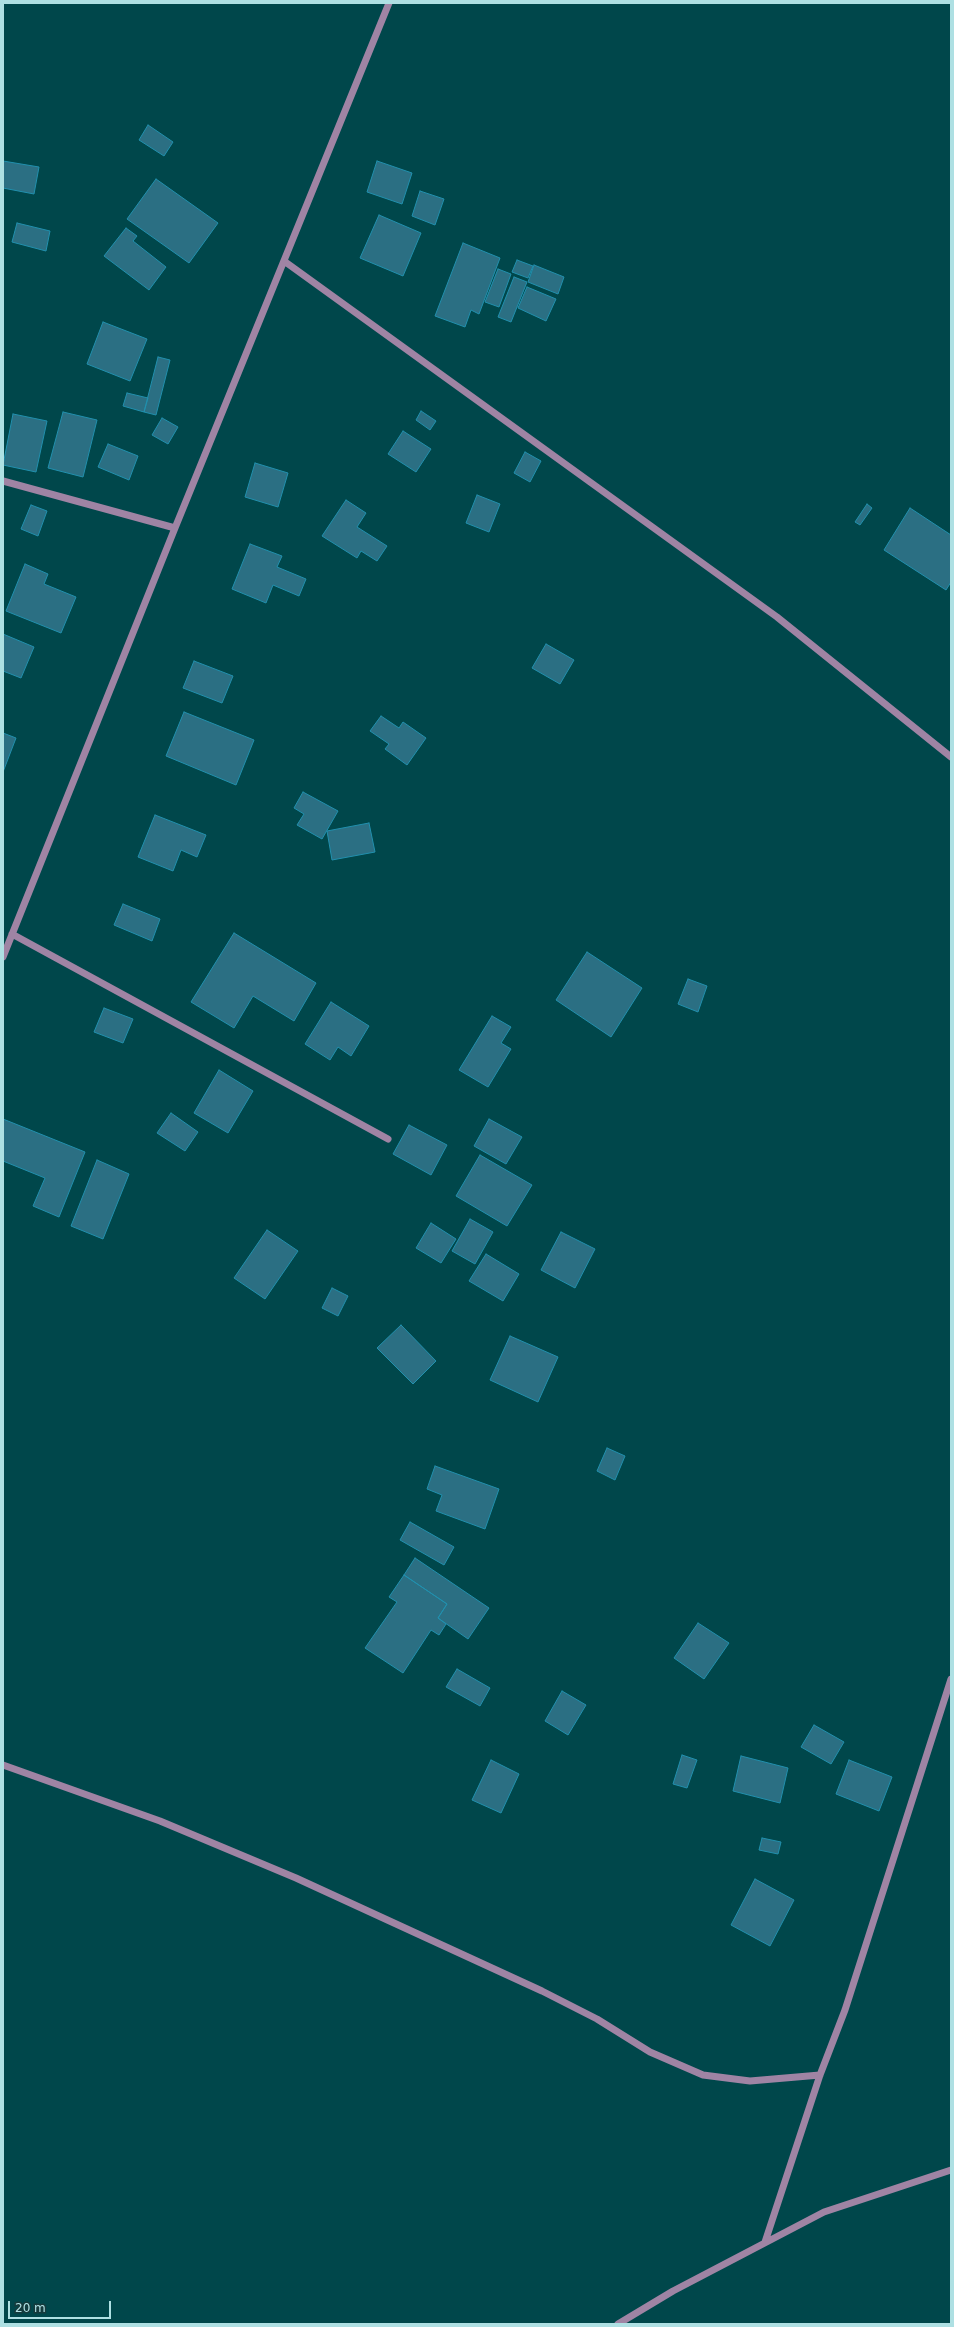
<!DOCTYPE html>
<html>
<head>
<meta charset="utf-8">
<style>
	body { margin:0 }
	#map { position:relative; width:954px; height:2327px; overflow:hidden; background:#00474b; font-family:"DejaVu Sans",sans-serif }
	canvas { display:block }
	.frame { position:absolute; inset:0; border:4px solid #aee0e3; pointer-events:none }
	.scale { position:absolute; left:8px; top:2301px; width:103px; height:18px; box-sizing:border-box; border:2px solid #aee0e3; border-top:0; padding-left:5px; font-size:12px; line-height:14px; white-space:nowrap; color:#aee0e3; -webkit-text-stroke:3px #163a3c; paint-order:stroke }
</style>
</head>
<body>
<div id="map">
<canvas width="954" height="2327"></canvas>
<div class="frame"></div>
<div class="scale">20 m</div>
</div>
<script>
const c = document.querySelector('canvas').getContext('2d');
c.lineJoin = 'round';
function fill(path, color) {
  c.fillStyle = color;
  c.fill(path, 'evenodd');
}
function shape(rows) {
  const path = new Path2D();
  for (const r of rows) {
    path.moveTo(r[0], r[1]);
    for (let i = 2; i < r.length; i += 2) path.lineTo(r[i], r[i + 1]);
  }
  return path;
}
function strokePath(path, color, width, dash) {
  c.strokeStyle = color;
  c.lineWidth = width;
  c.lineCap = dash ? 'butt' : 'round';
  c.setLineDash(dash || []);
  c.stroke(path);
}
const building = shape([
	[148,125,173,142,164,156,139,140,148,125],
	[3,161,39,167,34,194,3,188,3,161],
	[377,161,412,173,402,204,367,192,377,161],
	[156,179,218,223,189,263,127,219,156,179],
	[420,191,444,199,435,225,412,216,420,191],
	[379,215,421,233,403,276,360,258,379,215],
	[17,223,50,231,46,251,12,242,17,223],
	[126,228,137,236,133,241,166,267,149,290,104,256,126,228],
	[463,243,500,258,479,314,471,310,465,327,435,316,463,243],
	[517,260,533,266,528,278,512,272,517,260],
	[534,265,564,277,558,294,528,282,534,265],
	[498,269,511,274,499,307,485,302,498,269],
	[514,277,527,282,511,322,498,317,514,277],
	[527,287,556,299,546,321,518,308,527,287],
	[103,322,147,339,130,381,87,364,103,322],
	[158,357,170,360,156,415,144,412,158,357],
	[127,393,148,398,144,412,123,406,127,393],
	[421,411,436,421,430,430,416,420,421,411],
	[63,412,97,420,83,477,48,468,63,412],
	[13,414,47,421,36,472,3,465,13,414],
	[162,418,178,427,168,444,152,435,162,418],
	[403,431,431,449,416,472,388,454,403,431],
	[108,444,138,456,129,480,98,467,108,444],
	[525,452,541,461,530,482,514,473,525,452],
	[255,463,288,473,278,507,245,497,255,463],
	[477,495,500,504,489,532,466,523,477,495],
	[346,500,366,513,357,527,387,546,377,561,361,551,357,558,322,536,346,500],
	[867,504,872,508,860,525,855,522,867,504],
	[31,505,47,511,38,536,21,529,31,505],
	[910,508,951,535,951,582,946,590,884,550,910,508],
	[250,544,282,556,277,567,306,579,299,596,273,585,266,603,232,589,250,544],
	[25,564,48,574,44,584,76,597,61,633,6,611,25,564],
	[3,634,34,647,21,678,3,671,3,634],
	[546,644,574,660,560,684,532,668,546,644],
	[194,661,233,676,222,703,183,688,194,661],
	[184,712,254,740,236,785,166,756,184,712],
	[381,716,399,728,403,722,426,738,407,765,385,749,389,744,370,731,381,716],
	[3,733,16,738,3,772,3,733],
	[303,792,338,811,322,839,297,825,304,814,294,808,303,792],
	[155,815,206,835,197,857,181,850,173,871,138,857,155,815],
	[369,823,375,852,332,860,327,831,369,823],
	[123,904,160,919,152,941,114,925,123,904],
	[234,933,316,983,294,1021,253,996,234,1028,191,1002,234,933],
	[587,952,642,988,611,1037,556,1000,587,952],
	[688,979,707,986,698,1012,678,1004,688,979],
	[331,1002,369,1026,351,1056,338,1047,330,1060,305,1044,331,1002],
	[104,1008,133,1019,123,1043,94,1032,104,1008],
	[492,1016,511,1027,501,1043,511,1049,488,1087,459,1070,492,1016],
	[219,1070,253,1091,228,1133,194,1113,219,1070],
	[171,1113,198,1132,185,1151,157,1133,171,1113],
	[3,1119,85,1152,59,1217,33,1206,45,1178,3,1161,3,1119],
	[489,1119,522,1137,506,1164,474,1146,489,1119],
	[409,1125,447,1145,431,1175,393,1154,409,1125],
	[480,1155,532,1185,507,1226,456,1196,480,1155],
	[97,1160,129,1174,103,1239,71,1226,97,1160],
	[470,1219,493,1232,475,1264,452,1251,470,1219],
	[431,1223,456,1239,441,1263,416,1248,431,1223],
	[267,1230,298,1251,265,1299,234,1278,267,1230],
	[561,1232,595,1249,575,1288,541,1270,561,1232],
	[486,1254,519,1274,503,1301,469,1281,486,1254],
	[332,1288,348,1296,338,1316,322,1308,332,1288],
	[401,1325,436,1361,413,1384,377,1348,401,1325],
	[510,1336,558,1357,538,1402,490,1380,510,1336],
	[607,1448,625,1456,615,1480,597,1471,607,1448],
	[435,1466,499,1489,485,1529,436,1511,442,1495,427,1489,435,1466],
	[410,1522,454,1547,444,1565,400,1540,410,1522],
	[415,1558,489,1608,468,1639,438,1618,447,1604,404,1575,415,1558],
	[404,1575,447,1604,438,1618,446,1624,439,1635,431,1630,403,1673,365,1648,397,1602,389,1597,404,1575],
	[698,1623,729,1643,704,1679,674,1658,698,1623],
	[457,1669,490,1688,480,1706,446,1687,457,1669],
	[562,1691,586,1705,568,1735,545,1721,562,1691],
	[814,1725,844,1742,831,1764,801,1747,814,1725],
	[682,1755,697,1760,687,1788,673,1784,682,1755],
	[741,1756,788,1768,780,1803,733,1791,741,1756],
	[491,1760,519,1774,501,1813,472,1800,491,1760],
	[849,1760,892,1777,879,1811,836,1794,849,1760],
	[762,1838,781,1842,778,1854,759,1850,762,1838],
	[755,1879,794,1900,770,1946,731,1925,755,1879]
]);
const minor = shape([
	[284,261,777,617,951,757],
	[3,481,175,528],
	[12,934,388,1139],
	[3,957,175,528,389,3],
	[3,1765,160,1821,296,1878,542,1991,597,2019,650,2052,703,2075,750,2081,820,2075],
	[765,2242,820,2075,845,2010,951,1679],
	[618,2324,673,2291,824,2212,951,2170]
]);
fill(building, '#2b6f83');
strokePath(building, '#2190ae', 1);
strokePath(minor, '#9f84a4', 7);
</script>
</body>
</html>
